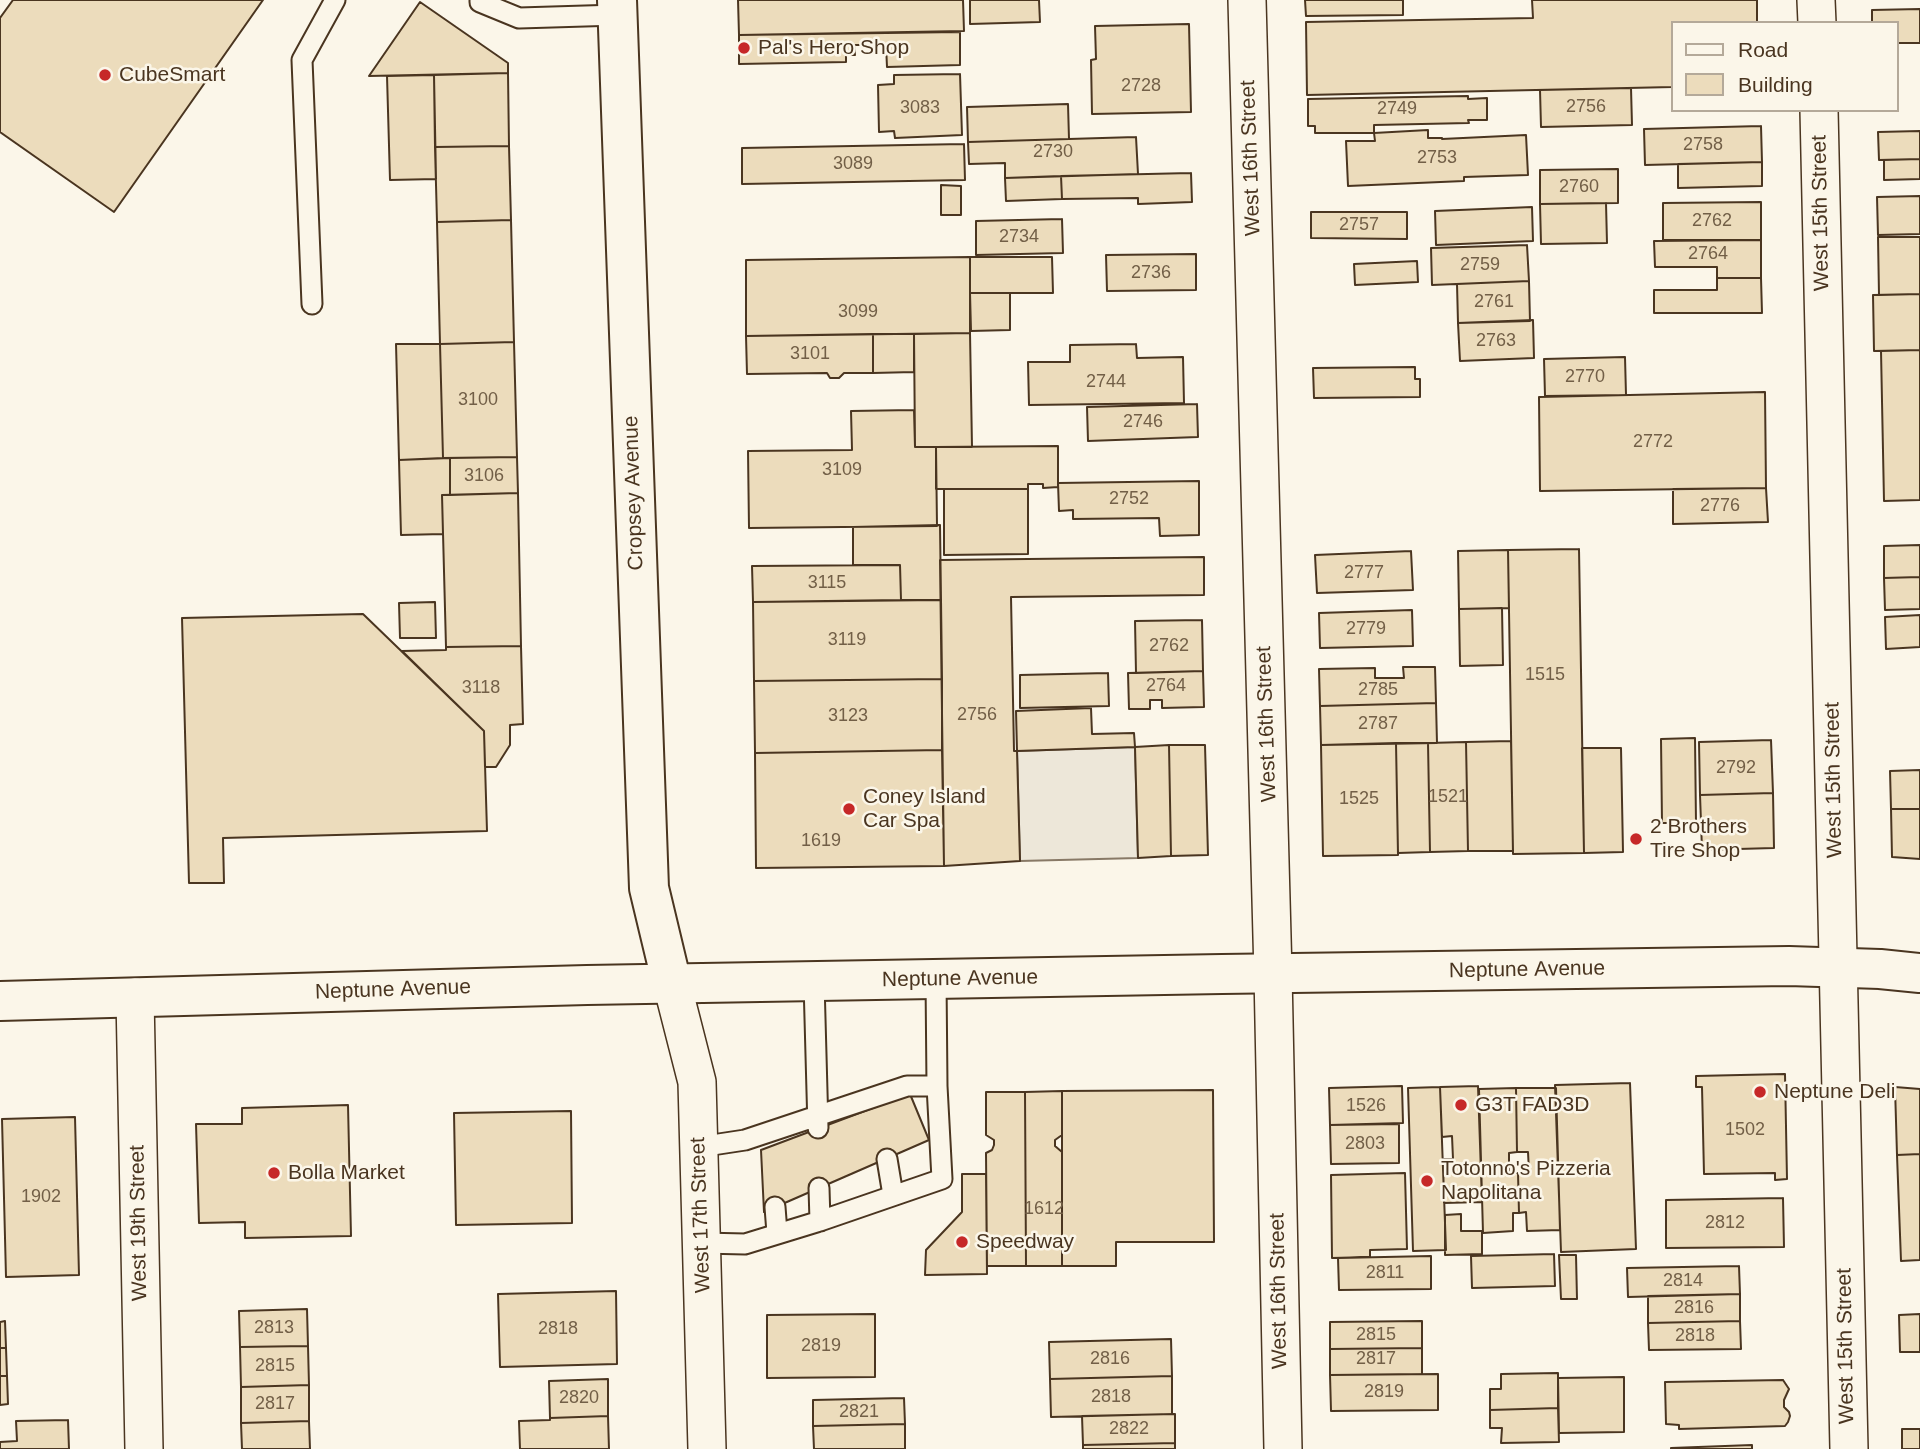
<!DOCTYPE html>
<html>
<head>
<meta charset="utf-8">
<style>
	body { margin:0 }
	#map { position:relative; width:1920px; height:1449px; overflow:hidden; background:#fbf6e9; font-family:Arial,sans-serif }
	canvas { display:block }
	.legend { position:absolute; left:1671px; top:21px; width:228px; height:91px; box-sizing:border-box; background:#fbf6e9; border:2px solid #b4a999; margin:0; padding:9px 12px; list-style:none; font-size:21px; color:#4a3520 }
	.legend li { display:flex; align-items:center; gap:14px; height:35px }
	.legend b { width:35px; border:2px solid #b4a999 }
</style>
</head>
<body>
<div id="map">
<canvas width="1920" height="1449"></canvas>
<ul class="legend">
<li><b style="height:9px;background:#fbf6e9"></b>Road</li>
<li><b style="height:19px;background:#ecdcbc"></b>Building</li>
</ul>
</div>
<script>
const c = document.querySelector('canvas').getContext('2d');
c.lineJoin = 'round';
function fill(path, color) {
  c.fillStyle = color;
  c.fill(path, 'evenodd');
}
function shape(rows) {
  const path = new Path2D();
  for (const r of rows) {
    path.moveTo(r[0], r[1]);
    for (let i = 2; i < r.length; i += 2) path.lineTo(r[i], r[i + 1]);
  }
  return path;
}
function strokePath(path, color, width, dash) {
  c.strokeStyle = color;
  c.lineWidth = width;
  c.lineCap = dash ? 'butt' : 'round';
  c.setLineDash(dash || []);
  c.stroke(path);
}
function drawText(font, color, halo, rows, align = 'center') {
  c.font = font + ' Arial,sans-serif';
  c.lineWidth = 5;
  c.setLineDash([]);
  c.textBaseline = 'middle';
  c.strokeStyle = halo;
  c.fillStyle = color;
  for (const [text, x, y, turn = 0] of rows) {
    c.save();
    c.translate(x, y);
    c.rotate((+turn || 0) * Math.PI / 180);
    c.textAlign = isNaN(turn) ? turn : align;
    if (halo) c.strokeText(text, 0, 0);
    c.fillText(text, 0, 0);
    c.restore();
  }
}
const parking = shape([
	[1135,747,1138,858,1020,861,1017,751,1135,747]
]);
const building = shape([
	[13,0,263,0,114,212,0,132,0,18,13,0],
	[738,0,963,0,964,31,739,35,738,0],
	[970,0,1039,0,1040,22,970,24,970,0],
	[1305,0,1403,0,1403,15,1306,16,1305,0],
	[1532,0,1757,0,1757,23,1673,23,1673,87,1307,95,1306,22,1533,18,1532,0],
	[420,2,508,63,508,73,369,76,420,2],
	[1920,9,1920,43,1897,43,1897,23,1872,23,1872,10,1920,9],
	[1189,24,1191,112,1092,114,1091,60,1096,59,1095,26,1189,24],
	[960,32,960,65,887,67,886,45,854,45,855,55,846,55,846,62,739,64,739,35,960,32],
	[508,73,509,146,435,147,434,75,508,73],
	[960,74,962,135,895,138,894,131,879,132,878,85,894,84,894,75,960,74],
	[434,75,436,179,390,180,387,76,434,75],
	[1631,88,1632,125,1541,127,1540,90,1631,88],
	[1468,96,1468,99,1487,98,1487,120,1468,120,1469,123,1374,125,1374,133,1315,133,1315,126,1308,126,1308,99,1468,96],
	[1068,104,1069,139,968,142,967,107,1068,104],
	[1761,126,1762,162,1645,165,1644,129,1761,126],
	[1428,130,1428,138,1442,138,1442,139,1526,135,1528,175,1464,177,1464,181,1348,186,1346,141,1375,141,1374,133,1428,130],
	[1920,131,1920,159,1879,160,1878,132,1920,131],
	[1136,137,1138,174,1005,178,1005,163,969,164,968,142,1136,137],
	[964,144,965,180,742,184,742,148,964,144],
	[509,146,511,220,437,222,435,147,509,146],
	[1920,159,1920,179,1884,180,1884,160,1920,159],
	[1762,162,1762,186,1678,188,1678,164,1762,162],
	[1618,169,1618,203,1540,204,1540,170,1618,169],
	[1191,173,1192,202,1138,204,1138,198,1062,199,1061,176,1191,173],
	[1061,176,1062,199,1006,201,1005,178,1061,176],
	[941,185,961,186,961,215,941,215,941,185],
	[1920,196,1920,234,1878,235,1877,197,1920,196],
	[1761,202,1761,240,1663,240,1663,203,1761,202],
	[1606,203,1607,243,1541,244,1540,204,1606,203],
	[1532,207,1533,241,1436,245,1435,211,1532,207],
	[1311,212,1407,212,1407,239,1311,238,1311,212],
	[1062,219,1063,253,976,255,976,221,1062,219],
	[511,220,514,342,440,344,437,222,511,220],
	[1878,237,1920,237,1920,294,1879,295,1878,237],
	[1761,240,1761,278,1717,278,1717,267,1655,267,1654,241,1761,240],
	[1527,245,1529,281,1432,285,1431,248,1527,245],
	[1196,254,1196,290,1107,291,1106,255,1196,254],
	[970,257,1052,257,1053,293,970,293,970,257],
	[970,257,970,333,746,336,746,260,970,257],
	[1417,261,1418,282,1355,285,1354,264,1417,261],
	[1717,278,1761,278,1762,313,1654,313,1654,290,1717,290,1717,278],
	[1529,281,1530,321,1458,323,1457,284,1529,281],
	[970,293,1010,293,1010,330,971,331,970,293],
	[1920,294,1920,350,1874,351,1873,295,1920,294],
	[1533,320,1534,358,1460,361,1458,323,1533,320],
	[970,333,972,447,915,447,914,334,970,333],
	[873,334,873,373,844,373,839,378,830,378,827,373,747,374,746,336,873,334],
	[873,334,914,334,914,372,873,373,873,334],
	[514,342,517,457,443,458,440,344,514,342],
	[396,344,440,344,443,458,399,460,396,344],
	[1136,344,1137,358,1183,357,1184,403,1029,405,1028,362,1070,362,1070,345,1136,344],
	[1920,350,1920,500,1884,501,1881,351,1920,350],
	[1625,357,1626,395,1545,396,1544,359,1625,357],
	[1415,367,1415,379,1420,379,1420,397,1314,398,1313,368,1415,367],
	[1765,392,1766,488,1540,491,1539,397,1765,392],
	[1197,404,1198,437,1088,441,1087,407,1197,404],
	[914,410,915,447,936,447,937,526,749,528,748,451,852,450,851,411,914,410],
	[1058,446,1058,487,1043,488,1043,484,1028,484,1028,489,936,489,936,447,1058,446],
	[517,457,518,493,450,495,450,458,517,457],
	[450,458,450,495,442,495,443,534,401,535,399,460,450,458],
	[1199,481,1199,535,1160,536,1159,518,1073,519,1073,510,1059,511,1058,483,1199,481],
	[1766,488,1768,522,1673,524,1673,489,1766,488],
	[944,489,1028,489,1028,554,944,555,944,489],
	[518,493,521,646,446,647,442,495,518,493],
	[940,525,941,600,901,600,900,565,853,565,853,527,940,525],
	[1920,545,1920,577,1884,578,1884,546,1920,545],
	[1579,549,1584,853,1513,854,1508,550,1579,549],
	[1508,550,1509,608,1459,609,1458,551,1508,550],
	[1411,551,1413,590,1317,593,1315,555,1411,551],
	[1204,557,1204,595,1011,597,1014,751,1017,751,1020,861,944,866,940,560,1204,557],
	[900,565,901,600,753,602,752,566,900,565],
	[1920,577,1920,609,1885,610,1884,578,1920,577],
	[941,600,942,679,754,681,753,602,941,600],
	[435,602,436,638,400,638,399,603,435,602],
	[1502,608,1503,665,1460,666,1459,609,1502,608],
	[1412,610,1413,646,1320,648,1319,613,1412,610],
	[363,614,484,731,487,831,223,838,224,883,189,883,182,618,363,614],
	[1920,615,1920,647,1886,649,1885,617,1920,615],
	[1202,620,1203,671,1136,673,1135,621,1202,620],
	[521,646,523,724,510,725,510,745,496,767,485,767,484,731,402,651,446,650,446,647,521,646],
	[1403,667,1435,667,1436,703,1320,706,1319,669,1375,668,1375,678,1404,678,1403,667],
	[1203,671,1204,707,1162,708,1162,700,1150,700,1150,709,1129,709,1128,673,1203,671],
	[1108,673,1109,706,1020,708,1020,675,1108,673],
	[942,679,942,750,755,753,754,681,942,679],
	[1436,703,1437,743,1321,745,1320,706,1436,703],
	[1091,708,1092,734,1134,733,1135,747,1017,751,1016,711,1091,708],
	[1695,738,1696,823,1662,823,1661,739,1695,738],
	[1771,740,1773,793,1700,795,1699,742,1771,740],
	[1511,741,1513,851,1468,851,1466,742,1511,741],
	[1466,742,1468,851,1430,852,1428,743,1466,742],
	[1396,743,1428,743,1430,852,1398,853,1396,743],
	[1396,743,1398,855,1323,856,1321,745,1396,743],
	[1169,745,1171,856,1138,858,1135,747,1169,745],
	[1169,745,1205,745,1208,855,1171,856,1169,745],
	[1582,748,1621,748,1623,852,1584,853,1582,748],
	[942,750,944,866,756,868,755,753,942,750],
	[1920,770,1920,809,1891,809,1890,771,1920,770],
	[1773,793,1774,848,1702,850,1700,795,1773,793],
	[1891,809,1920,809,1920,859,1892,857,1891,809],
	[1785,1074,1787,1179,1775,1180,1775,1173,1704,1174,1702,1087,1696,1087,1696,1076,1785,1074],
	[1630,1083,1636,1249,1561,1252,1555,1085,1630,1083],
	[1402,1086,1403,1123,1330,1125,1329,1088,1402,1086],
	[1478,1086,1482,1202,1444,1203,1443,1159,1453,1159,1452,1136,1442,1137,1440,1087,1478,1086],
	[1440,1087,1446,1250,1413,1251,1408,1088,1440,1087],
	[1895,1087,1920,1089,1920,1154,1897,1155,1895,1087],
	[1516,1088,1556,1088,1560,1230,1527,1231,1526,1212,1519,1213,1518,1173,1529,1172,1528,1152,1517,1152,1516,1088],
	[1516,1088,1517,1152,1509,1153,1509,1173,1518,1173,1519,1213,1513,1213,1513,1231,1483,1233,1479,1089,1516,1088],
	[1213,1090,1214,1242,1116,1242,1116,1266,1062,1266,1062,1091,1213,1090],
	[1062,1091,1062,1135,1055,1140,1055,1146,1062,1152,1062,1266,1026,1266,1025,1092,1062,1091],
	[986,1092,1025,1092,1026,1266,987,1266,986,1153,992,1150,994,1145,994,1140,986,1135,986,1092],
	[910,1094,929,1140,764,1212,761,1150,910,1094],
	[348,1105,351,1236,245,1238,245,1222,199,1223,196,1124,242,1124,242,1108,348,1105],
	[571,1111,572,1223,456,1225,454,1113,571,1111],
	[75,1117,79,1275,6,1277,2,1119,75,1117],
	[1399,1124,1399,1163,1331,1164,1330,1125,1399,1124],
	[1920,1154,1920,1260,1901,1261,1897,1155,1920,1154],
	[1405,1173,1407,1249,1370,1250,1370,1257,1332,1258,1331,1175,1405,1173],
	[962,1174,986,1174,987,1274,925,1275,926,1250,962,1212,962,1174],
	[1783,1198,1784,1247,1666,1248,1666,1200,1783,1198],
	[1461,1214,1461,1231,1482,1231,1482,1254,1445,1255,1445,1215,1461,1214],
	[1554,1254,1555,1286,1472,1288,1471,1256,1554,1254],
	[1559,1255,1576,1255,1577,1299,1561,1299,1559,1255],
	[1431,1256,1431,1289,1339,1290,1338,1258,1431,1256],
	[1739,1266,1740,1294,1628,1297,1627,1268,1739,1266],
	[616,1291,617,1364,500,1367,498,1294,616,1291],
	[1740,1294,1740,1321,1648,1323,1648,1296,1740,1294],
	[307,1309,308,1346,240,1347,239,1311,307,1309],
	[875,1314,875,1377,767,1378,767,1315,875,1314],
	[1920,1314,1920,1352,1900,1352,1899,1315,1920,1314],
	[5,1321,6,1348,0,1348,0,1322,5,1321],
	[1422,1321,1422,1348,1330,1349,1330,1322,1422,1321],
	[1740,1321,1741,1349,1649,1350,1648,1323,1740,1321],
	[1171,1339,1172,1376,1050,1379,1049,1342,1171,1339],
	[308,1346,309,1385,241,1387,240,1347,308,1346],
	[0,1348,6,1348,7,1376,0,1376,0,1348],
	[1422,1348,1422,1374,1330,1375,1330,1349,1422,1348],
	[1558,1373,1558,1408,1490,1410,1490,1389,1501,1389,1501,1374,1558,1373],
	[1438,1374,1438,1410,1331,1411,1330,1375,1438,1374],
	[0,1376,7,1376,8,1404,0,1405,0,1376],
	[1172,1376,1172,1414,1051,1417,1050,1379,1172,1376],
	[1624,1377,1624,1432,1559,1433,1558,1378,1624,1377],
	[608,1379,608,1416,550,1418,549,1381,608,1379],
	[1783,1380,1789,1389,1784,1400,1784,1407,1789,1412,1790,1416,1788,1422,1785,1426,1679,1429,1679,1425,1666,1424,1665,1382,1783,1380],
	[309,1385,309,1421,241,1423,241,1387,309,1385],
	[904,1398,905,1424,813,1426,813,1400,904,1398],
	[1558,1408,1559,1442,1501,1443,1502,1428,1490,1428,1490,1410,1558,1408],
	[1175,1414,1175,1443,1083,1445,1082,1416,1175,1414],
	[608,1416,609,1449,520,1449,519,1421,550,1420,550,1418,608,1416],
	[68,1420,69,1449,0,1449,0,1442,17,1441,16,1421,68,1420],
	[309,1421,310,1449,242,1449,241,1423,309,1421],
	[905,1424,905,1449,814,1449,813,1426,905,1424],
	[1902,1429,1920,1429,1920,1449,1902,1449,1902,1429],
	[1175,1443,1175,1449,1083,1449,1083,1445,1175,1443],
	[1752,1445,1752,1449,1671,1449,1671,1448,1752,1445]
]);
const lane = shape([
	[480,0,480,2,519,18,618,15],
	[312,304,302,60,335,0],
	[814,982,818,1128],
	[699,1147,745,1140,907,1086,937,1086],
	[887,1159,893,1195],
	[819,1188,820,1221],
	[775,1207,777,1233],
	[702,1243,745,1244,820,1221,942,1179,937,1086,936,979]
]);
const street = shape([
	[1247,0,1273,974,1283,1449],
	[1816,0,1817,23],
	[1819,110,1849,1449],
	[672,984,697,1082,707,1449],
	[135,997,144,1449]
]);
const secondary = shape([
	[617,0,649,888,672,984],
	[0,1001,587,985,1222,974,1789,966,1880,969,1920,973]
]);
const markers = [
	[744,48,7,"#c62828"],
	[105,75,7,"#c62828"],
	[849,809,7,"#c62828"],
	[1636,839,7,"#c62828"],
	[1760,1092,7,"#c62828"],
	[1461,1105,7,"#c62828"],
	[274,1173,7,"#c62828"],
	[1427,1181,7,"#c62828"],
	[962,1242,7,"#c62828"]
];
const numberNames = [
	["2728",1141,86],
	["2756",1586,107],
	["3083",920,108],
	["2749",1397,109],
	["2758",1703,145],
	["2730",1053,152],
	["2753",1437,158],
	["3089",853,164],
	["2760",1579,187],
	["2762",1712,221],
	["2757",1359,225],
	["2734",1019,237],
	["2764",1708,254],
	["2759",1480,265],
	["2736",1151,273],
	["2761",1494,302],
	["3099",858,312],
	["2763",1496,341],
	["3101",810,354],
	["2770",1585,377],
	["2744",1106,382],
	["3100",478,400],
	["2746",1143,422],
	["2772",1653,442],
	["3109",842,470],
	["3106",484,476],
	["2752",1129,499],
	["2776",1720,506],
	["2777",1364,573],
	["3115",827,583],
	["2779",1366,629],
	["3119",847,640],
	["2762",1169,646],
	["1515",1545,675],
	["2764",1166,686],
	["3118",481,688],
	["2785",1378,690],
	["2756",977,715],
	["3123",848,716],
	["2787",1378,724],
	["2792",1736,768],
	["1521",1448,797],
	["1525",1359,799],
	["1619",821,841],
	["1526",1366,1106],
	["1502",1745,1130],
	["2803",1365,1144],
	["1902",41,1197],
	["1612",1044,1209],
	["2812",1725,1223],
	["2811",1385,1273],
	["2814",1683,1281],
	["2816",1694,1308],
	["2813",274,1328],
	["2818",558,1329],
	["2815",1376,1335],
	["2818",1695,1336],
	["2819",821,1346],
	["2816",1110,1359],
	["2817",1376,1359],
	["2815",275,1366],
	["2819",1384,1392],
	["2818",1111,1397],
	["2820",579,1398],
	["2817",275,1404],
	["2821",859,1412],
	["2822",1129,1429]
];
const poiNames = [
	["Pal's Hero Shop",758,48],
	["CubeSmart",119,75],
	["Coney Island",863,797],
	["Car Spa",863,821],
	["2 Brothers",1650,827],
	["Tire Shop",1650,851],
	["Neptune Deli",1774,1092],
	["G3T FAD3D",1475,1105],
	["Totonno's Pizzeria",1441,1169],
	["Napolitana",1441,1193],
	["Bolla Market",288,1173],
	["Speedway",976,1242]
];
const streetNames = [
	["West 16th Street",1251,158,-92],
	["West 15th Street",1821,213,-91],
	["Cropsey Avenue",634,493,-92],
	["West 16th Street",1267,724,-92],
	["West 15th Street",1834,780,-91],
	["Neptune Avenue",1527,970,-1],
	["Neptune Avenue",960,979,-1],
	["Neptune Avenue",393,990,-2],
	["West 17th Street",701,1215,-92],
	["West 19th Street",139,1223,-91],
	["West 16th Street",1279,1291,-91],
	["West 15th Street",1846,1346,-91]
];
fill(parking, '#ede7d9');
strokePath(parking, '#887966', 2);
fill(building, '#ecdcbc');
strokePath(building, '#4a3520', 2);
strokePath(lane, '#4a3520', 23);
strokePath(street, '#4a3520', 40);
strokePath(secondary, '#4a3520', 42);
strokePath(lane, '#fbf6e9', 19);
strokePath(street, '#fbf6e9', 37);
strokePath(secondary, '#fbf6e9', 38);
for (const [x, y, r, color] of markers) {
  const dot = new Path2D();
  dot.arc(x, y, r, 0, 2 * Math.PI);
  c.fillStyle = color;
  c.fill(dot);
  strokePath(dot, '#fbf6e9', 2.5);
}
drawText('18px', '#725f47', null, numberNames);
drawText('21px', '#4a3520', '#fbf6e9', poiNames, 'left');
drawText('21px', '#4a3520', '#fbf6e9', streetNames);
</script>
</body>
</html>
